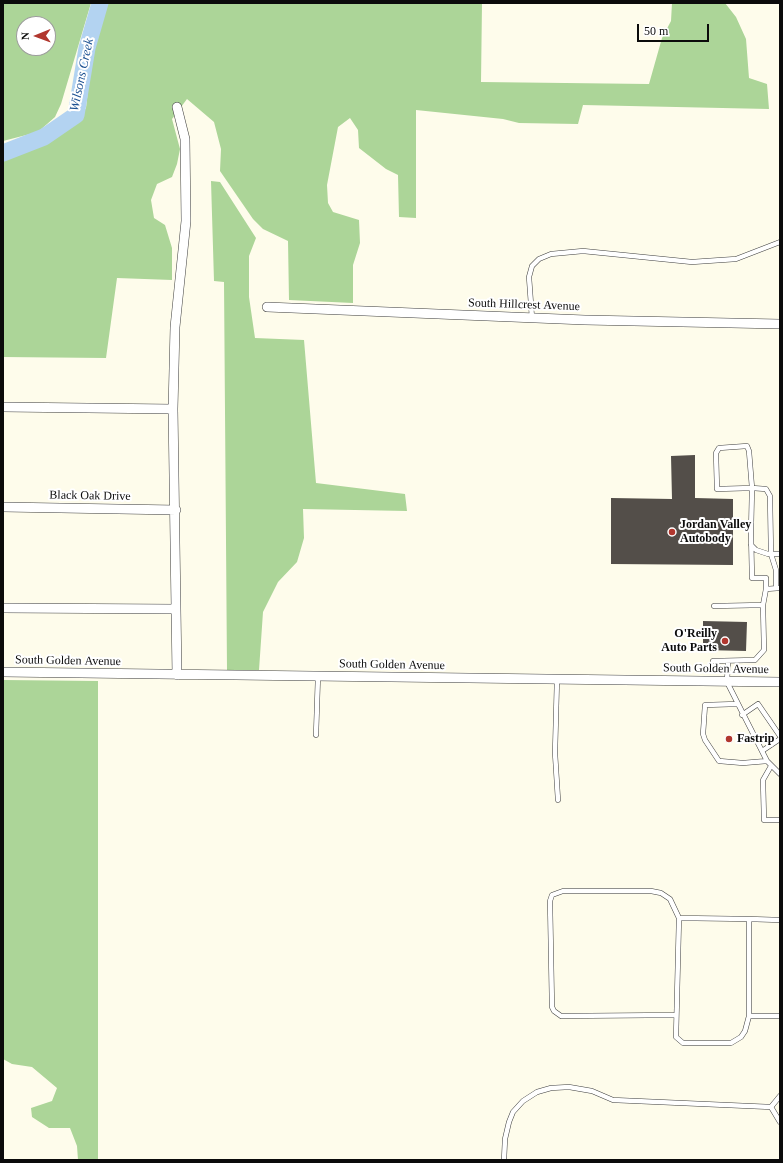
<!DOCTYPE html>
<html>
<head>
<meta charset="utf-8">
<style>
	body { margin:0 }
	#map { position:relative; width:783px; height:1163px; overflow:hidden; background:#fefceb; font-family:"Times New Roman",serif }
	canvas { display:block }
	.frame { position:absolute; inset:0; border:4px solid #0b0b0b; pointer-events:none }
	.north { position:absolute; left:16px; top:16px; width:40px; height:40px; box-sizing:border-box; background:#fff; border:1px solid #9d9d9d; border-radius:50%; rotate:269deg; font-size:11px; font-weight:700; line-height:16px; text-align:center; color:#0b0b0b }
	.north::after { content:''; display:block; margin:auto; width:14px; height:18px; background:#b1372e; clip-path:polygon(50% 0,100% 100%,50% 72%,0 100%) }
	.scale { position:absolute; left:637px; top:24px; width:72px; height:18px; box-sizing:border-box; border:2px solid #0b0b0b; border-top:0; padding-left:5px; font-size:12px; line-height:14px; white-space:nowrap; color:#0b0b0b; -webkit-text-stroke:3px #fff; paint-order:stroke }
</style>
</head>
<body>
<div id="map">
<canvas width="783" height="1163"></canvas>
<div class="frame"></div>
<div class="north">N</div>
<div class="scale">50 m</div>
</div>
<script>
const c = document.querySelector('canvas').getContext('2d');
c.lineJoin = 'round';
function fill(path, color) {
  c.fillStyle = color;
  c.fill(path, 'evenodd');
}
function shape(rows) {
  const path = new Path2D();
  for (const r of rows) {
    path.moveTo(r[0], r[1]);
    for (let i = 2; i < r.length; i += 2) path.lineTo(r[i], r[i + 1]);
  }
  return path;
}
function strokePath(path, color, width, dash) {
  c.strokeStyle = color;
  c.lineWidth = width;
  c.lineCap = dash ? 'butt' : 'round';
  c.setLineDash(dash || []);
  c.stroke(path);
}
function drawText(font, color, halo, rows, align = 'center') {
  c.font = font + ' "Times New Roman",serif';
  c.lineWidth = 4;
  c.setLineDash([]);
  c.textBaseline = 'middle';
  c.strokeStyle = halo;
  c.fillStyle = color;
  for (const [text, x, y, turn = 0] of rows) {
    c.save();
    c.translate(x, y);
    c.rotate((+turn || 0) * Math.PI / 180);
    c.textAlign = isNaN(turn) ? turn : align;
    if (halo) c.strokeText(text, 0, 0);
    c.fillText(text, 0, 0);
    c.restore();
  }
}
const forest = shape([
	[3,3,91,3,61,104,55,117,38,132,3,141],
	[24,24,48,24,48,48,24,48],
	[107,3,482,3,481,82,649,84,662,38,671,21,672,3,725,3,736,17,746,39,749,78,767,84,769,109,583,105,578,124,519,123,503,119,416,110,416,218,399,217,398,175,386,169,359,148,358,130,350,118,338,127,327,185,328,203,333,212,359,220,360,243,353,265,353,303,289,300,288,241,263,229,253,219,220,171,221,149,214,122,187,99,172,119,180,149,177,164,172,177,157,184,151,200,154,218,165,225,172,248,172,280,117,278,106,358,3,357,3,159,51,141,75,125,86,108,92,54],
	[211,181,220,182,256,238,249,256,249,297,255,338,304,340,316,483,405,494,407,511,303,509,304,538,297,562,278,582,263,612,259,670,227,670,224,282,214,281],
	[3,680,98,681,98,1160,78,1160,77,1146,70,1128,49,1128,32,1117,31,1108,52,1101,57,1088,32,1067,12,1064,3,1059]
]);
const river = shape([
	[3,153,44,137,76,115,87,48,100,3]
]);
const building = shape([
	[695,455,695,498,733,499,733,565,611,564,611,498,672,499,671,456],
	[703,621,747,622,746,651,703,650]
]);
const service = shape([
	[532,318,529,277,532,266,539,259,551,254,583,251,692,262,736,259,780,242],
	[751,545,756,550,768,554,780,554],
	[776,588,776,570,771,554,770,496,766,489,752,488,717,489,716,453,719,448,747,446,749,451,752,488,751,533,752,578,766,578,766,589,780,588],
	[714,606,763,605],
	[713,661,755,660,764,650,763,605,766,589],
	[728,661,727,682,767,761,780,774],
	[557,679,555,753,558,800],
	[737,704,705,705,703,734,705,740,719,761,743,763,767,761],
	[742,715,758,704,780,736],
	[316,735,318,676],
	[762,751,780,739],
	[771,766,763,780,764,820,780,820],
	[780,920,749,919,749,1016,780,1016],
	[676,1015,561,1016,554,1011,552,1007,550,901,552,895,563,891,651,891,661,893,670,899,679,918],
	[749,1016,745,1031,741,1037,731,1043,683,1043,676,1037,679,918,749,919],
	[780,1096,771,1107,780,1122],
	[504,1160,505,1139,509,1122,513,1112,523,1101,537,1092,551,1088,569,1087,592,1091,613,1100,771,1107]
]);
const minor = shape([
	[177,107,185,139,186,221,175,327,173,409,177,675],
	[267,307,585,320,780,324],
	[3,407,173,409],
	[3,507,176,510],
	[3,608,176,609],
	[3,672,780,682]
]);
const markers = [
	[672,532,4,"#b1372e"],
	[725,641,4,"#b1372e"],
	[729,739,4,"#b1372e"]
];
const streetNames = [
	["South Hillcrest Avenue",524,305,2],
	["Black Oak Drive",90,496,1],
	["South Golden Avenue",68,661,1],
	["South Golden Avenue",392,665,1],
	["South Golden Avenue",716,669,1]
];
const poiNames = [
	["Jordan Valley",680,525],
	["Autobody",680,539],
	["O'Reilly",717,634,"right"],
	["Auto Parts",717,648,"right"],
	["Fastrip",737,739]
];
const waterNames = [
	["Wilsons Creek",82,75,-78]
];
fill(forest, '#acd598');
strokePath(river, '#b3d3f1', 17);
fill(building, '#534e49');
strokePath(service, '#3e3e3e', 5.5);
strokePath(minor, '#3e3e3e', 10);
strokePath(service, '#fff', 4.5);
strokePath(minor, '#fff', 9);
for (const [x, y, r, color] of markers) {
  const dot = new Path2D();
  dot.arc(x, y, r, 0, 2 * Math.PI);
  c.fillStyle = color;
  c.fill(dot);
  strokePath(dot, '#fff', 1.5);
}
drawText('12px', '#0b0b0b', '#fff', streetNames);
drawText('bold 12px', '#0b0b0b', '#fff', poiNames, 'left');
drawText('italic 13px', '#1e5293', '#fff', waterNames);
</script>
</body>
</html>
